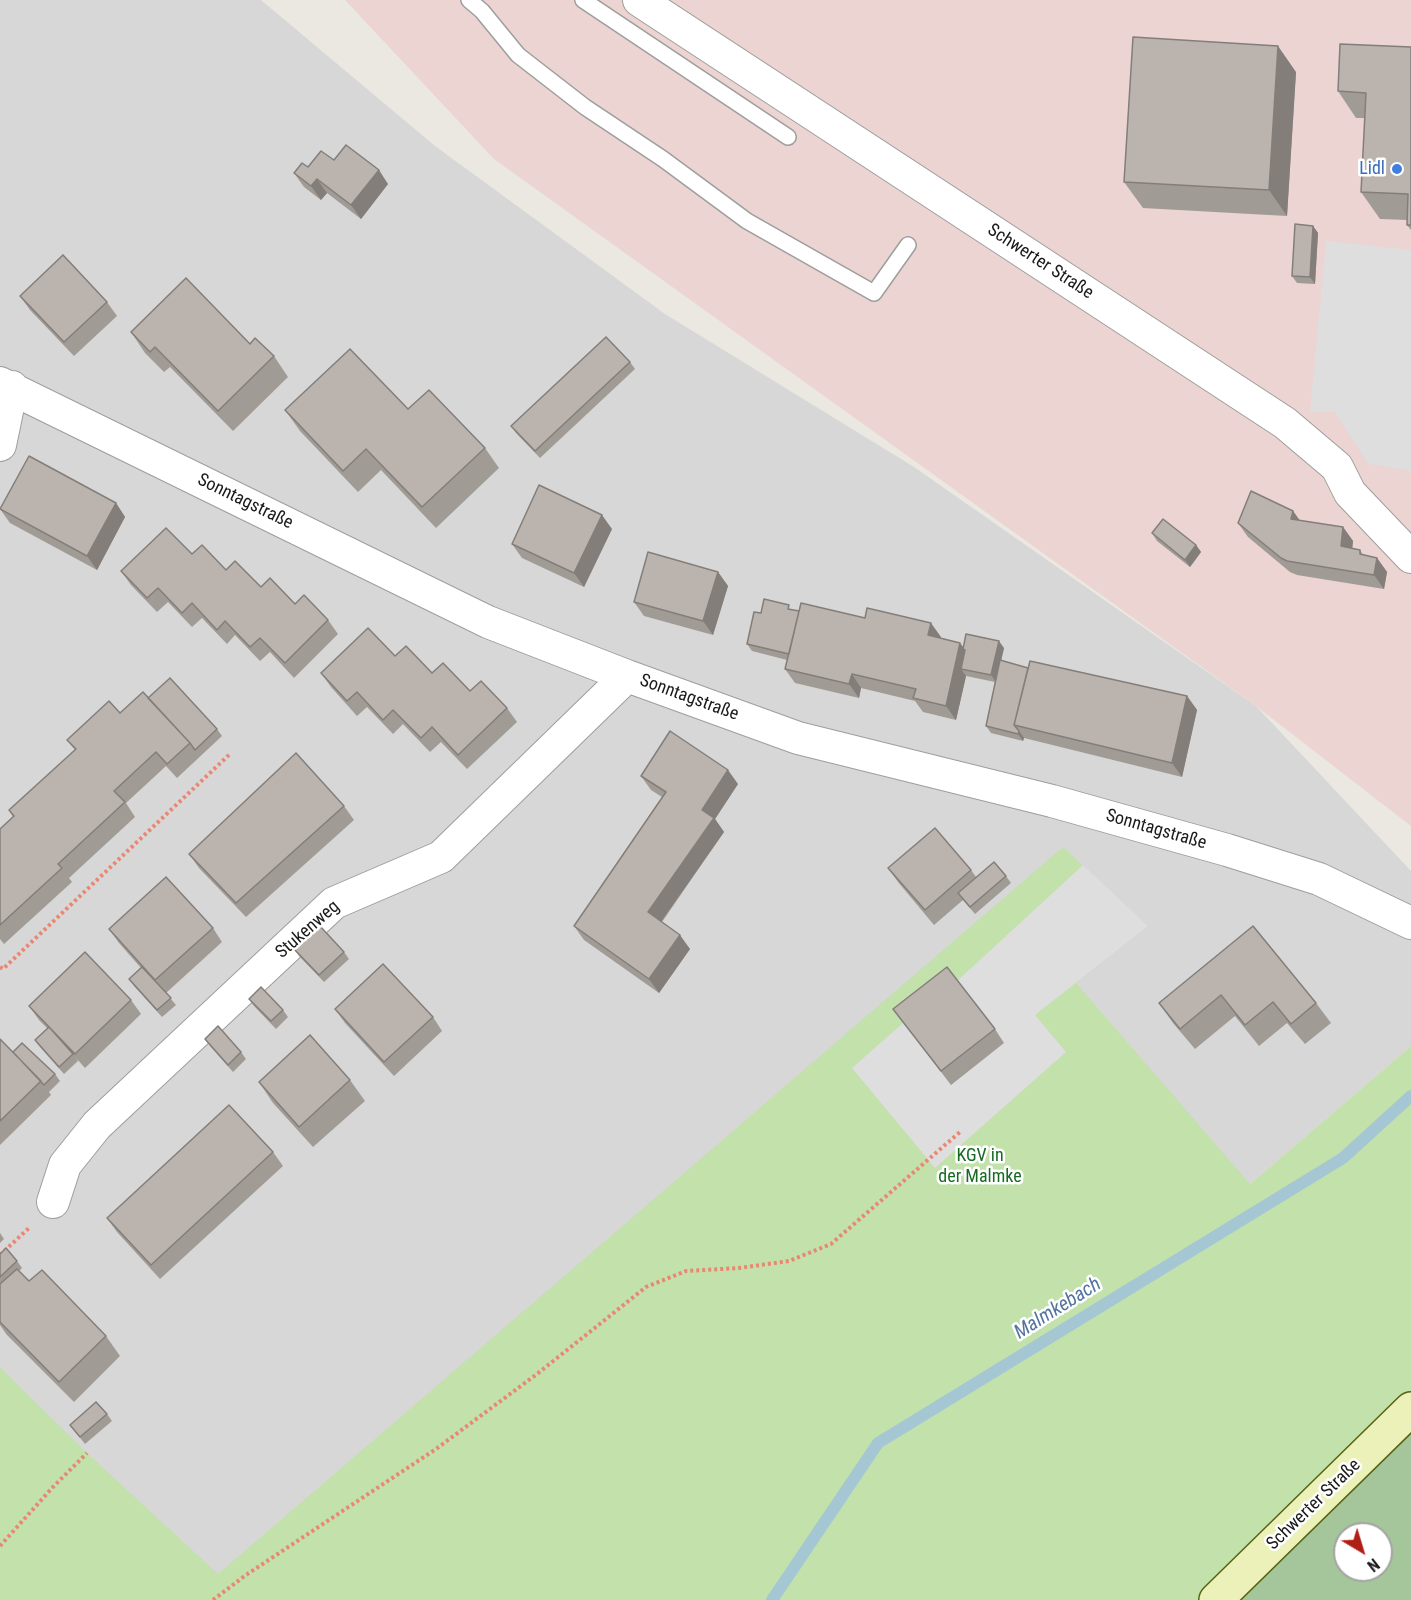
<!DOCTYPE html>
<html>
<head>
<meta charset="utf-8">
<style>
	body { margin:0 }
	#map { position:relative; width:1411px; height:1600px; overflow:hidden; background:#ebe8e1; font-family:"Roboto Condensed",sans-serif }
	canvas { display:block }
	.north { position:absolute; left:1333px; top:1522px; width:60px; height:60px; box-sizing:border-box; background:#fff; border:2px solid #a3a3a3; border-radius:50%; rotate:142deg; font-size:16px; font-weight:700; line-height:24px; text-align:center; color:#1a1a1a }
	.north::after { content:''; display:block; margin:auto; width:21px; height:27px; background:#b01f15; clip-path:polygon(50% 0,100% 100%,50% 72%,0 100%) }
</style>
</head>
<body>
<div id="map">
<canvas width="1411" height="1600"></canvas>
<div class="north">N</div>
</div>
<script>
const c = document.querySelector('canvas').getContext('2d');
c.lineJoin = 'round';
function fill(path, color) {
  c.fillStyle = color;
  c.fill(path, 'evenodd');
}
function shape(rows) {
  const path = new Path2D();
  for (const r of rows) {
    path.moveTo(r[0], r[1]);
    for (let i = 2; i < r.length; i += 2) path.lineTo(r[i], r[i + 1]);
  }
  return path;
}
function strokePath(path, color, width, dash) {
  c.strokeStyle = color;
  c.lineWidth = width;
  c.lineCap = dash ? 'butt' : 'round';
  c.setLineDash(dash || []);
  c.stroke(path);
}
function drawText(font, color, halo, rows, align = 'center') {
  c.font = font + ' "Roboto Condensed",sans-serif';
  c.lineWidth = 5;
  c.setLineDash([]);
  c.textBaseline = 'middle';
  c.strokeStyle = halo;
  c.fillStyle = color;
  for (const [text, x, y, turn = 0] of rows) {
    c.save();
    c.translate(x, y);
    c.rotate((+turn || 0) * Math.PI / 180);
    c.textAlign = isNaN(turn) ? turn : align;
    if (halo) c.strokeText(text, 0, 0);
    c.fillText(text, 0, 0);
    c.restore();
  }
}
const residential = shape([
	[0,0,261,0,435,146,665,314,914,467,1256,706,1411,871,1411,1046,1250,1184,245,1600,0,1600]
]);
const commercial = shape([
	[345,0,1411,0,1411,826,1256,706,494,159]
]);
const grass = shape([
	[1063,847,1148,926,1076,983,1250,1184,1411,1046,1411,1409,1216,1600,0,1600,0,1367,87,1453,218,1574]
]);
const forest = shape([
	[1411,1409,1411,1600,1216,1600],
	[1345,1534,1381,1534,1381,1570,1345,1570]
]);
const parking = shape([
	[1326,241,1411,250,1411,471,1368,464,1335,412,1310,412],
	[1083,865,1148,926,1035,1015,1066,1052,935,1168,852,1068,903,1023,956,982]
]);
const stream = shape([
	[772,1600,878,1443,1343,1158,1411,1096]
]);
const path = shape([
	[0,967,3,969,231,753],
	[0,1255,30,1227],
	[0,1546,53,1487,87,1453],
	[213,1600,246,1575,436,1449,537,1374,646,1287,686,1271,739,1268,789,1261,831,1244,960,1132]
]);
const lane = shape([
	[469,0,482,11,518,55,585,107,663,159,747,221,874,293,908,245],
	[583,0,788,137]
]);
const street = shape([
	[639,0,1285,423,1337,467,1350,493,1411,557],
	[0,383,488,622,627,676,798,738,1052,801,1227,850,1319,879,1411,923],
	[0,445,12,387],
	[53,1202,65,1165,97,1125,334,903,441,857,627,676]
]);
const secondary = shape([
	[1216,1600,1411,1409]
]);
const wall = shape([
	[1411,47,1411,230,1407,225,1408,220,1380,219,1361,192,1365,118,1356,118,1338,91],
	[1296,72,1287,216,1143,208,1124,182],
	[334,160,388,184,361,219,327,193,321,200,304,187,294,173,308,167],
	[1313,226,1318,233,1315,284,1297,283,1292,276],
	[20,296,107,302,117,316,74,356,30,310],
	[131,332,250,344,274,356,288,377,233,431,170,367,164,372,145,353],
	[630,362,635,369,540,458,516,433,511,426],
	[408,409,485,448,499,468,436,528,381,470,358,492,300,431,285,410],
	[116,503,125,517,97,570,10,523,0,509],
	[1293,511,1300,521,1343,527,1353,541,1352,549,1360,550,1363,555,1377,558,1387,572,1384,589,1297,575,1290,572,1248,537,1238,523],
	[612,529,584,587,522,558,512,544],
	[1152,533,1196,545,1201,552,1190,567,1157,541],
	[192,554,328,620,338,634,294,678,270,652,260,661,235,635,227,644,202,618,192,627,168,602,157,612,131,585,121,571],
	[718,572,728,586,713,635,644,616,634,602],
	[792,610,941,637,941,638,960,643,963,647,1004,648,1001,661,1028,668,1187,696,1197,710,1182,777,1024,738,1023,741,991,733,986,726,995,682,966,676,956,720,923,712,915,701,861,688,859,698,795,683,785,669,787,660,752,651,747,644,761,613],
	[395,656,507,708,517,722,467,769,441,742,430,752,403,724,393,734,367,707,357,716,331,687,321,673],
	[148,698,217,729,222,736,177,778,166,766,126,803,135,817,69,878,72,882,4,944,0,939,0,829,13,817,9,810,75,750,67,740,120,713],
	[641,776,738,784,715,819,724,832,662,922,690,949,659,993,584,940,574,926,662,797,651,790],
	[344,806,354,820,246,917,199,868,189,854],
	[888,868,971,870,976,877,1006,876,1011,883,975,914,963,900,934,925,898,882],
	[1253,926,1316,1003,1331,1023,1305,1044,1287,1023,1259,1046,1235,1016,1195,1049,1173,1023,1159,1003],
	[213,928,222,942,166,993,176,1005,162,1017,134,986,129,979,141,968,119,943,109,929],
	[294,949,344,952,349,959,324,982,299,956],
	[249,999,283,1010,288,1017,276,1029,254,1006],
	[131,1000,141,1014,85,1068,76,1058,78,1061,64,1074,40,1047,35,1040,48,1029,39,1020,29,1006],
	[335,1009,433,1017,442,1031,394,1076,345,1023],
	[893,1009,995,1029,1004,1043,951,1085],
	[0,1039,13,1052,55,1074,60,1081,49,1092,51,1095,0,1145],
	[205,1039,241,1052,246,1059,233,1072,210,1046],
	[350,1080,365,1101,313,1147,273,1103,259,1082],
	[273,1152,283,1166,160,1279,117,1232,107,1218],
	[0,1233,4,1239,0,1243],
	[0,1254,17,1261,22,1268,19,1271,29,1281,106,1336,120,1356,74,1402,7,1335,0,1325],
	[107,1414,112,1421,85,1444,70,1425]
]);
const shadedWall = shape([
	[1278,46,1296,72,1287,216,1269,190],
	[379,170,388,184,361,219,351,205],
	[317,179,327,193,321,200,311,186],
	[1313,226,1318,233,1315,284,1310,277],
	[116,503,125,517,97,570,87,556],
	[1293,511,1303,525,1291,519],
	[602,515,612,529,584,587,574,573],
	[1343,527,1353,541,1351,560,1341,546],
	[1196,545,1201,552,1190,567,1185,560],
	[1377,558,1387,572,1384,589,1374,575],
	[718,572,728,586,713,635,703,621],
	[931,623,941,637,938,649,928,635],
	[999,641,1004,648,996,682,991,675],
	[960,643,970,657,961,669,966,676,956,720,946,706],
	[852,674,861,688,859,698,849,684],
	[1187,696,1197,710,1182,777,1172,763],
	[1019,731,1024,738,1023,741,1018,734],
	[728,770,738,784,715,819,724,832,658,926,648,912,702,810],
	[680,935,690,949,659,993,649,979]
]);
const building = shape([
	[1133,37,1278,46,1269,190,1124,182,1133,37],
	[1340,44,1411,47,1411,225,1407,225,1408,194,1361,192,1366,93,1338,91,1340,44],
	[346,145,379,170,351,205,317,179,311,186,294,173,302,163,308,167,321,151,334,160,346,145],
	[1295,224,1313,226,1310,277,1292,276,1295,224],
	[63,255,107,302,64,342,20,296,63,255],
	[186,278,250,344,255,338,274,356,218,411,155,347,150,352,131,332,186,278],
	[606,337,630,362,535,451,511,426,606,337],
	[350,349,408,409,429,390,485,448,422,507,366,449,343,471,285,410,350,349],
	[29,456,116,503,87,556,0,509,29,456],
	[539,485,602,515,574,573,512,544,539,485],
	[1251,491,1293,511,1291,519,1343,527,1341,546,1360,550,1360,554,1377,558,1374,575,1287,561,1281,558,1238,523,1251,491],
	[1163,519,1196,545,1185,560,1152,533,1163,519],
	[166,528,192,554,202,545,226,570,235,561,261,587,270,578,295,604,304,595,328,620,285,663,260,638,250,647,225,621,217,630,192,603,182,613,158,588,147,598,121,571,166,528],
	[648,552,718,572,703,621,634,602,648,552],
	[764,599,789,605,788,609,799,611,789,654,747,644,754,612,761,613,764,599],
	[801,603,865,618,867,608,931,623,928,635,960,643,946,706,913,698,916,689,852,674,849,684,785,669,801,603],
	[368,628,395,656,406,646,432,673,443,663,470,691,481,681,507,708,458,755,432,727,421,738,393,710,383,720,357,692,347,701,321,673,368,628],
	[966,634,999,641,991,675,961,669,965,650,963,649,966,634],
	[1000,660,1028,668,1014,725,1019,731,1018,734,986,726,1000,660],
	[1030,661,1187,696,1172,763,1014,725,1030,661],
	[170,678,217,729,195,750,190,743,148,698,170,678],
	[143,692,190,743,167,764,156,752,114,791,125,802,58,864,62,868,0,925,0,829,14,816,9,810,76,749,67,740,109,701,120,713,143,692],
	[670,731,728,770,702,810,714,818,648,912,680,935,649,979,574,926,666,792,641,776,670,731],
	[296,753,344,806,236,903,189,854,296,753],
	[935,828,971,870,925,910,888,868,935,828],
	[994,862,1006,876,970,907,958,893,994,862],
	[166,877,213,928,155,980,109,929,166,877],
	[319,925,344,952,319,975,294,949,319,925],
	[1253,926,1316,1003,1291,1024,1273,1002,1245,1025,1221,995,1180,1029,1159,1003,1253,926],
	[85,952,131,1000,75,1054,29,1006,85,952],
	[383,964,433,1017,384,1062,335,1009,383,964],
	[142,967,171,998,157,1010,129,979,142,967],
	[947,967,995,1029,941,1071,893,1009,947,967],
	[261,987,283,1010,271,1021,249,999,261,987],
	[218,1026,241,1052,228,1065,205,1039,218,1026],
	[49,1027,73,1054,59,1067,35,1040,49,1027],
	[310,1035,350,1080,299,1127,259,1082,310,1035],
	[0,1039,41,1081,0,1121,0,1039],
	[22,1043,55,1074,44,1085,13,1052,22,1043],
	[229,1105,273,1152,151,1265,107,1218,229,1105],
	[6,1248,17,1261,0,1277,0,1254,6,1248],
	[17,1269,29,1281,42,1270,106,1336,59,1382,0,1322,0,1284,17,1269],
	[96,1402,107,1414,80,1437,70,1425,96,1402]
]);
const markers = [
	[1397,169,6,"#3f7fe0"]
];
const shopNames = [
	["Lidl",1385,169]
];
const streetNames = [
	["Schwerter Straße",1040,262,33],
	["Sonntagstraße",245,502,26],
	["Sonntagstraße",689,698,20],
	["Sonntagstraße",1156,830,16],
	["Stukenweg",308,930,-41],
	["Schwerter Straße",1314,1505,-44]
];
const parkNames = [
	["KGV in",980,1156],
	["der Malmke",980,1177]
];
const waterNames = [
	["Malmkebach",1058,1309,-32]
];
fill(residential, '#d8d7d7');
fill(commercial, '#ebd4d1');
fill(grass, '#c2e1ab');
fill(forest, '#a4c69a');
fill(parking, '#dedede');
strokePath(stream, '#a5c7d4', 12);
strokePath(lane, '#9e9e9e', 18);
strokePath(street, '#9e9e9e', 34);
strokePath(secondary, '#556310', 36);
strokePath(path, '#ea8773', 4, [3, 3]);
strokePath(lane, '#fff', 15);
strokePath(street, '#fff', 32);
strokePath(secondary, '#ebf1b8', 33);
fill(wall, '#a19b96');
fill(shadedWall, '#837e7a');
fill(building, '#bbb4ae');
strokePath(building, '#837e7a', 1.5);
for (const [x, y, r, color] of markers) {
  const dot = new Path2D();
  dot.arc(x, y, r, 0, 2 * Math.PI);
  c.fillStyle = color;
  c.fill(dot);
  strokePath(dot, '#fff', 2);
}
drawText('18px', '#366cbe', '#fff', shopNames, 'right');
drawText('18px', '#1a1a1a', '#fff', streetNames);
drawText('18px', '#166b22', '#fff', parkNames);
drawText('italic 20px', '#52749e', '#fff', waterNames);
</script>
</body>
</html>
